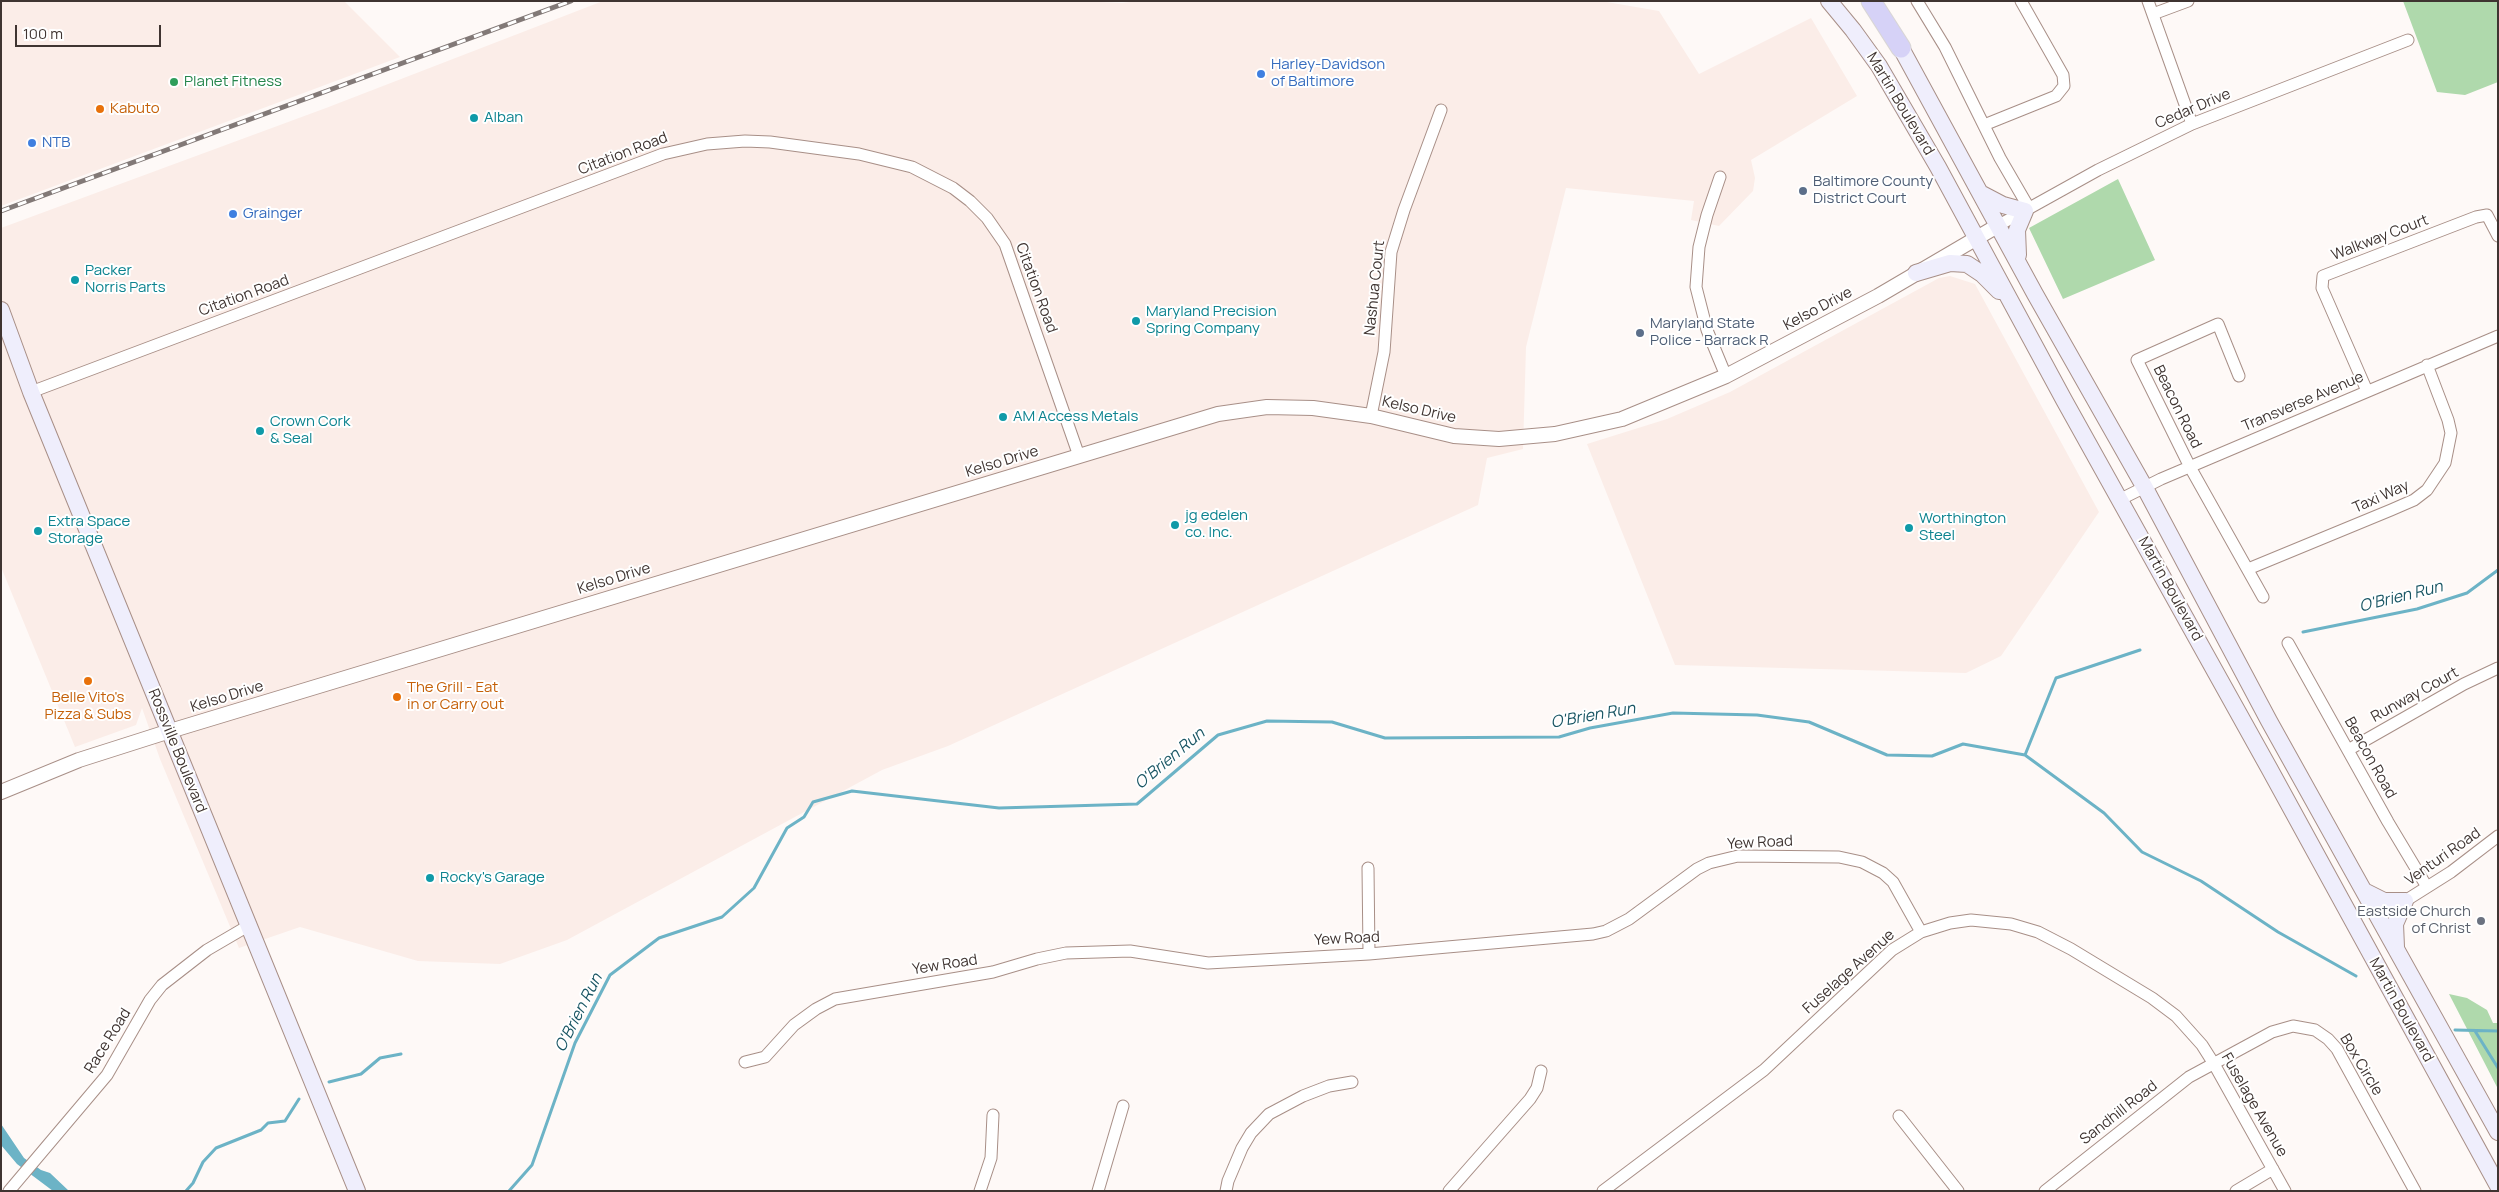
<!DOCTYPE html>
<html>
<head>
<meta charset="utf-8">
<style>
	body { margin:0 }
	#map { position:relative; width:2499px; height:1192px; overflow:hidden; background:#fef9f7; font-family:Manrope,sans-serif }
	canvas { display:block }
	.frame { position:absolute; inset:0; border:2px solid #3f3431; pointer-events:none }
	.scale { position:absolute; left:15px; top:25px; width:146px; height:22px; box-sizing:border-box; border:2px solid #3f3431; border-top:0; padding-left:6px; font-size:15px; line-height:18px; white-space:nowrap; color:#3f3431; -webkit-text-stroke:4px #fff; paint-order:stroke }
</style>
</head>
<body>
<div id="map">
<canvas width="2499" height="1192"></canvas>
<div class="frame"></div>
<div class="scale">100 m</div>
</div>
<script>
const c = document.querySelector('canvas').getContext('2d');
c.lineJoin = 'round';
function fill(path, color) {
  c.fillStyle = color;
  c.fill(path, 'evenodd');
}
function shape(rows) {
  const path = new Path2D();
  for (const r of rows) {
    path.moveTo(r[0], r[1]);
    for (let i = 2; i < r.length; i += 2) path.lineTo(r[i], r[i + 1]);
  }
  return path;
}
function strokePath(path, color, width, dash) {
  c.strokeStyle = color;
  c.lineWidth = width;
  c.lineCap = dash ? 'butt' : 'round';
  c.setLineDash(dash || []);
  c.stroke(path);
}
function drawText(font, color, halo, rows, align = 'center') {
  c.font = font + ' Manrope,sans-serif';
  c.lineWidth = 4;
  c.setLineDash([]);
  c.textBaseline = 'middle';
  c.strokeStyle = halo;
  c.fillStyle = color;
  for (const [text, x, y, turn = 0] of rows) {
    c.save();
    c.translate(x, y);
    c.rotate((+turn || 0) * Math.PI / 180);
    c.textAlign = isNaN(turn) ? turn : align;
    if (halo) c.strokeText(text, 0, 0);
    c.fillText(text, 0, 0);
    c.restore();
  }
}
const built = shape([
	[1,1,344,1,400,57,1,206],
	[603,1,1079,1,1122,3,1138,1,1601,1,1659,11,1699,74,1811,18,1857,96,1751,160,1755,178,1753,191,1719,226,1691,220,1694,201,1566,188,1526,347,1523,449,1487,458,1478,505,948,746,882,770,567,940,500,964,418,961,300,927,239,948,160,759,142,708,136,725,75,747,1,567,1,228,326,108],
	[1950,276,1975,284,2099,512,2001,656,1966,673,1675,665,1587,444,1667,419,1730,392,1939,278]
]);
const green = shape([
	[2403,1,2498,1,2498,82,2465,95,2437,92],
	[2118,179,2155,260,2063,299,2029,228],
	[2449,994,2467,998,2487,1010,2493,1023,2498,1023,2498,1089]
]);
const water = shape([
	[1,1124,24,1158,41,1170,50,1173,69,1191,53,1191,17,1164,1,1145]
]);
const stream = shape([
	[2303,632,2417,609,2467,593,2498,570],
	[2025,755,2104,813,2142,852,2201,881,2278,932,2356,976],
	[2455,1030,2498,1031],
	[2475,1031,2498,1068],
	[329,1082,361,1074,380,1058,401,1054],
	[186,1191,193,1183,203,1162,216,1148,261,1130,268,1123,285,1121,299,1099],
	[509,1191,532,1165,575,1043,610,975,659,938,722,917,754,888,787,828,804,817,813,802,852,791,999,808,1137,804,1218,735,1267,721,1332,722,1385,738,1559,737,1590,728,1673,713,1757,715,1809,722,1887,755,1932,756,1963,744,2025,755,2056,678,2140,650]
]);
const minor = shape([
	[1917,1,1945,47,2000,158,2029,208],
	[2148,1,2192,124],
	[2153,14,2188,1],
	[1984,125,2056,96,2064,86,2063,75,2021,1],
	[1720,177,1707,215,1699,247,1696,287,1707,330,1726,376],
	[1999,225,2098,170,2192,124,2408,40],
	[2239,376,2218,324,2137,360,2190,467,2263,597],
	[2367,391,2322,288,2323,276,2476,217,2487,215,2498,236],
	[31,392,663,154,707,144,745,141,770,142,859,154,912,167,953,188,970,201,987,218,1005,244,1079,456],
	[1371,416,1384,352,1391,252,1404,210,1441,110],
	[2121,499,2161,479,2498,336],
	[2248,569,2391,510,2414,500,2427,490,2445,463,2451,433,2448,420,2427,365],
	[2288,643,2388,822,2427,887],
	[2348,750,2464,684,2498,668],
	[1368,868,1369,954],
	[2405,901,2451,872,2498,836],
	[745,1062,765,1057,794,1025,816,1009,835,999,993,972,1037,959,1066,953,1130,951,1208,963,1369,954,1593,934,1606,931,1629,919,1697,869,1709,863,1738,856,1839,857,1862,862,1883,873,1893,882,1921,932],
	[1899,1116,1958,1191],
	[9,1191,107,1075,150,1000,162,985,207,950,248,926],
	[980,1191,991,1158,993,1115],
	[1098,1191,1123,1106],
	[1226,1191,1228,1181,1242,1148,1251,1133,1269,1114,1303,1096,1329,1086,1352,1082],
	[1449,1191,1530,1099,1537,1088,1541,1071],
	[1603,1191,1764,1070,1892,950,1921,932,1950,923,1971,920,2011,924,2038,932,2071,949,2152,998,2176,1016,2202,1045,2214,1064,2285,1191],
	[2045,1191,2189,1077,2272,1032,2293,1026,2315,1030,2328,1039,2337,1049,2415,1191],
	[2236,1191,2273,1169]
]);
const tertiary = shape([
	[1,792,79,760,170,731,1218,414,1267,407,1313,408,1371,416,1454,436,1499,439,1555,434,1622,419,1726,376,1878,296,1999,225]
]);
const secondary = shape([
	[1829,1,1853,30,1879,66,1938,167,2064,400,2269,768,2498,1186],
	[1901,48,2035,294,2145,488,2269,721,2498,1132],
	[1982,194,2003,205,2025,211,2017,230,2018,255],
	[1916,273,1950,263,1967,264,1982,274,1999,291],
	[1,310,31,392,357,1191],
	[2364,891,2384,901,2405,901],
	[2396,947,2395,924,2405,901]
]);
const trunk = shape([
	[1871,1,1901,48]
]);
const rail = shape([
	[1,211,571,1]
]);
const markers = [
	[1261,74,5,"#3f7fe0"],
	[174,82,5,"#2e9e5b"],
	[100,109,5,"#e8710a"],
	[474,118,5,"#0f9aa8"],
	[32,143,5,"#3f7fe0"],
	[1803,191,5,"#5c6f8a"],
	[233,214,5,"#3f7fe0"],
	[75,280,5,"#0f9aa8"],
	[1136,321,5,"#0f9aa8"],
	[1640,333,5,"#5c6f8a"],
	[1003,417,5,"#0f9aa8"],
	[260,431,5,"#0f9aa8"],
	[1175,525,5,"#0f9aa8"],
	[1909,528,5,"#0f9aa8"],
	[38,531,5,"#0f9aa8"],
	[88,681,5,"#e8710a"],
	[397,697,5,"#e8710a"],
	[430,878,5,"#0f9aa8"],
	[2481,921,5,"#6b7280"]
];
const shopNames = [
	["Harley-Davidson",1271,65],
	["of Baltimore",1271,82],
	["NTB",42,143],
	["Grainger",243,214]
];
const leisureNames = [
	["Planet Fitness",184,82]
];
const streetNames = [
	["Martin Boulevard",1900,104,59],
	["Cedar Drive",2193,109,-23],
	["Citation Road",623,154,-21],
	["Walkway Court",2380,238,-21],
	["Citation Road",1036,288,70],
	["Nashua Court",1375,288,-84],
	["Citation Road",244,296,-20],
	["Kelso Drive",1818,309,-28],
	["Transverse Avenue",2303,402,-23],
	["Beacon Road",2177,407,64],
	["Kelso Drive",1419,410,13],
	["Kelso Drive",1002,462,-17],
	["Taxi Way",2381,497,-24],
	["Kelso Drive",614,579,-17],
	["Martin Boulevard",2170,589,61],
	["Runway Court",2415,695,-29],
	["Kelso Drive",227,697,-17],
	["Rossville Boulevard",177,751,68],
	["Beacon Road",2370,758,61],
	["Yew Road",1760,843,-3],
	["Venturi Road",2443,857,-35],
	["Yew Road",1347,939,-3],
	["Yew Road",945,965,-9],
	["Fuselage Avenue",1849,972,-42],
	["Martin Boulevard",2401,1010,61],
	["Race Road",108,1041,-58],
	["Box Circle",2361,1065,59],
	["Fuselage Avenue",2254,1105,60],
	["Sandhill Road",2119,1113,-38]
];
const foodNames = [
	["Kabuto",110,109],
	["The Grill - Eat",407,688],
	["in or Carry out",407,705],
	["Belle Vito's",88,698,"center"],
	["Pizza & Subs",88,715,"center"]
];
const cultureNames = [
	["Alban",484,118],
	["Packer",85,271],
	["Norris Parts",85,288],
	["Maryland Precision",1146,312],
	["Spring Company",1146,329],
	["AM Access Metals",1013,417],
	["Crown Cork",270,422],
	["& Seal",270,439],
	["jg edelen",1185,516],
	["co. Inc.",1185,533],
	["Worthington",1919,519],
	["Steel",1919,536],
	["Extra Space",48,522],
	["Storage",48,539],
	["Rocky's Garage",440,878]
];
const serviceNames = [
	["Baltimore County",1813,182],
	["District Court",1813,199],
	["Maryland State",1650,324],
	["Police - Barrack R",1650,341]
];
const worshipNames = [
	["Eastside Church",2471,912],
	["of Christ",2471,929]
];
const waterNames = [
	["O'Brien Run",2401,597,-14],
	["O'Brien Run",1593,716,-10],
	["O'Brien Run",1170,759,-40],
	["O'Brien Run",579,1013,-63]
];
fill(built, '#fbede8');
fill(green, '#afd9ac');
fill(water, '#6cb3c6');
strokePath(stream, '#6cb3c6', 3);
strokePath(minor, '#a88f87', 13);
strokePath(tertiary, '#a88f87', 16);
strokePath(secondary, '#a88f87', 18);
strokePath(trunk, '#d9d6d6', 21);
strokePath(minor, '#fff', 11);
strokePath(tertiary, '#fff', 14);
strokePath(secondary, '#efeefc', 16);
strokePath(trunk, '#d6d2f7', 19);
strokePath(rail, '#827977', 5);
strokePath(rail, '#fff', 3, [9]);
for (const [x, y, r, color] of markers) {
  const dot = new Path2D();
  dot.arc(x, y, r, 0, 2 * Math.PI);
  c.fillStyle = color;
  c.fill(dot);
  strokePath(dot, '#fff', 2);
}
drawText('15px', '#366cbe', '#fff', shopNames, 'left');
drawText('15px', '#27864d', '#fff', leisureNames, 'left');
drawText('15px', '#3f3431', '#fff', streetNames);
drawText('15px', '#c56008', '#fff', foodNames, 'left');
drawText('15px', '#0d838f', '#fff', cultureNames, 'left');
drawText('15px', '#4e5e75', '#fff', serviceNames, 'left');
drawText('15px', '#5b616d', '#fff', worshipNames, 'right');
drawText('italic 16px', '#1a5664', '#fff', waterNames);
</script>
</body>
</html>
